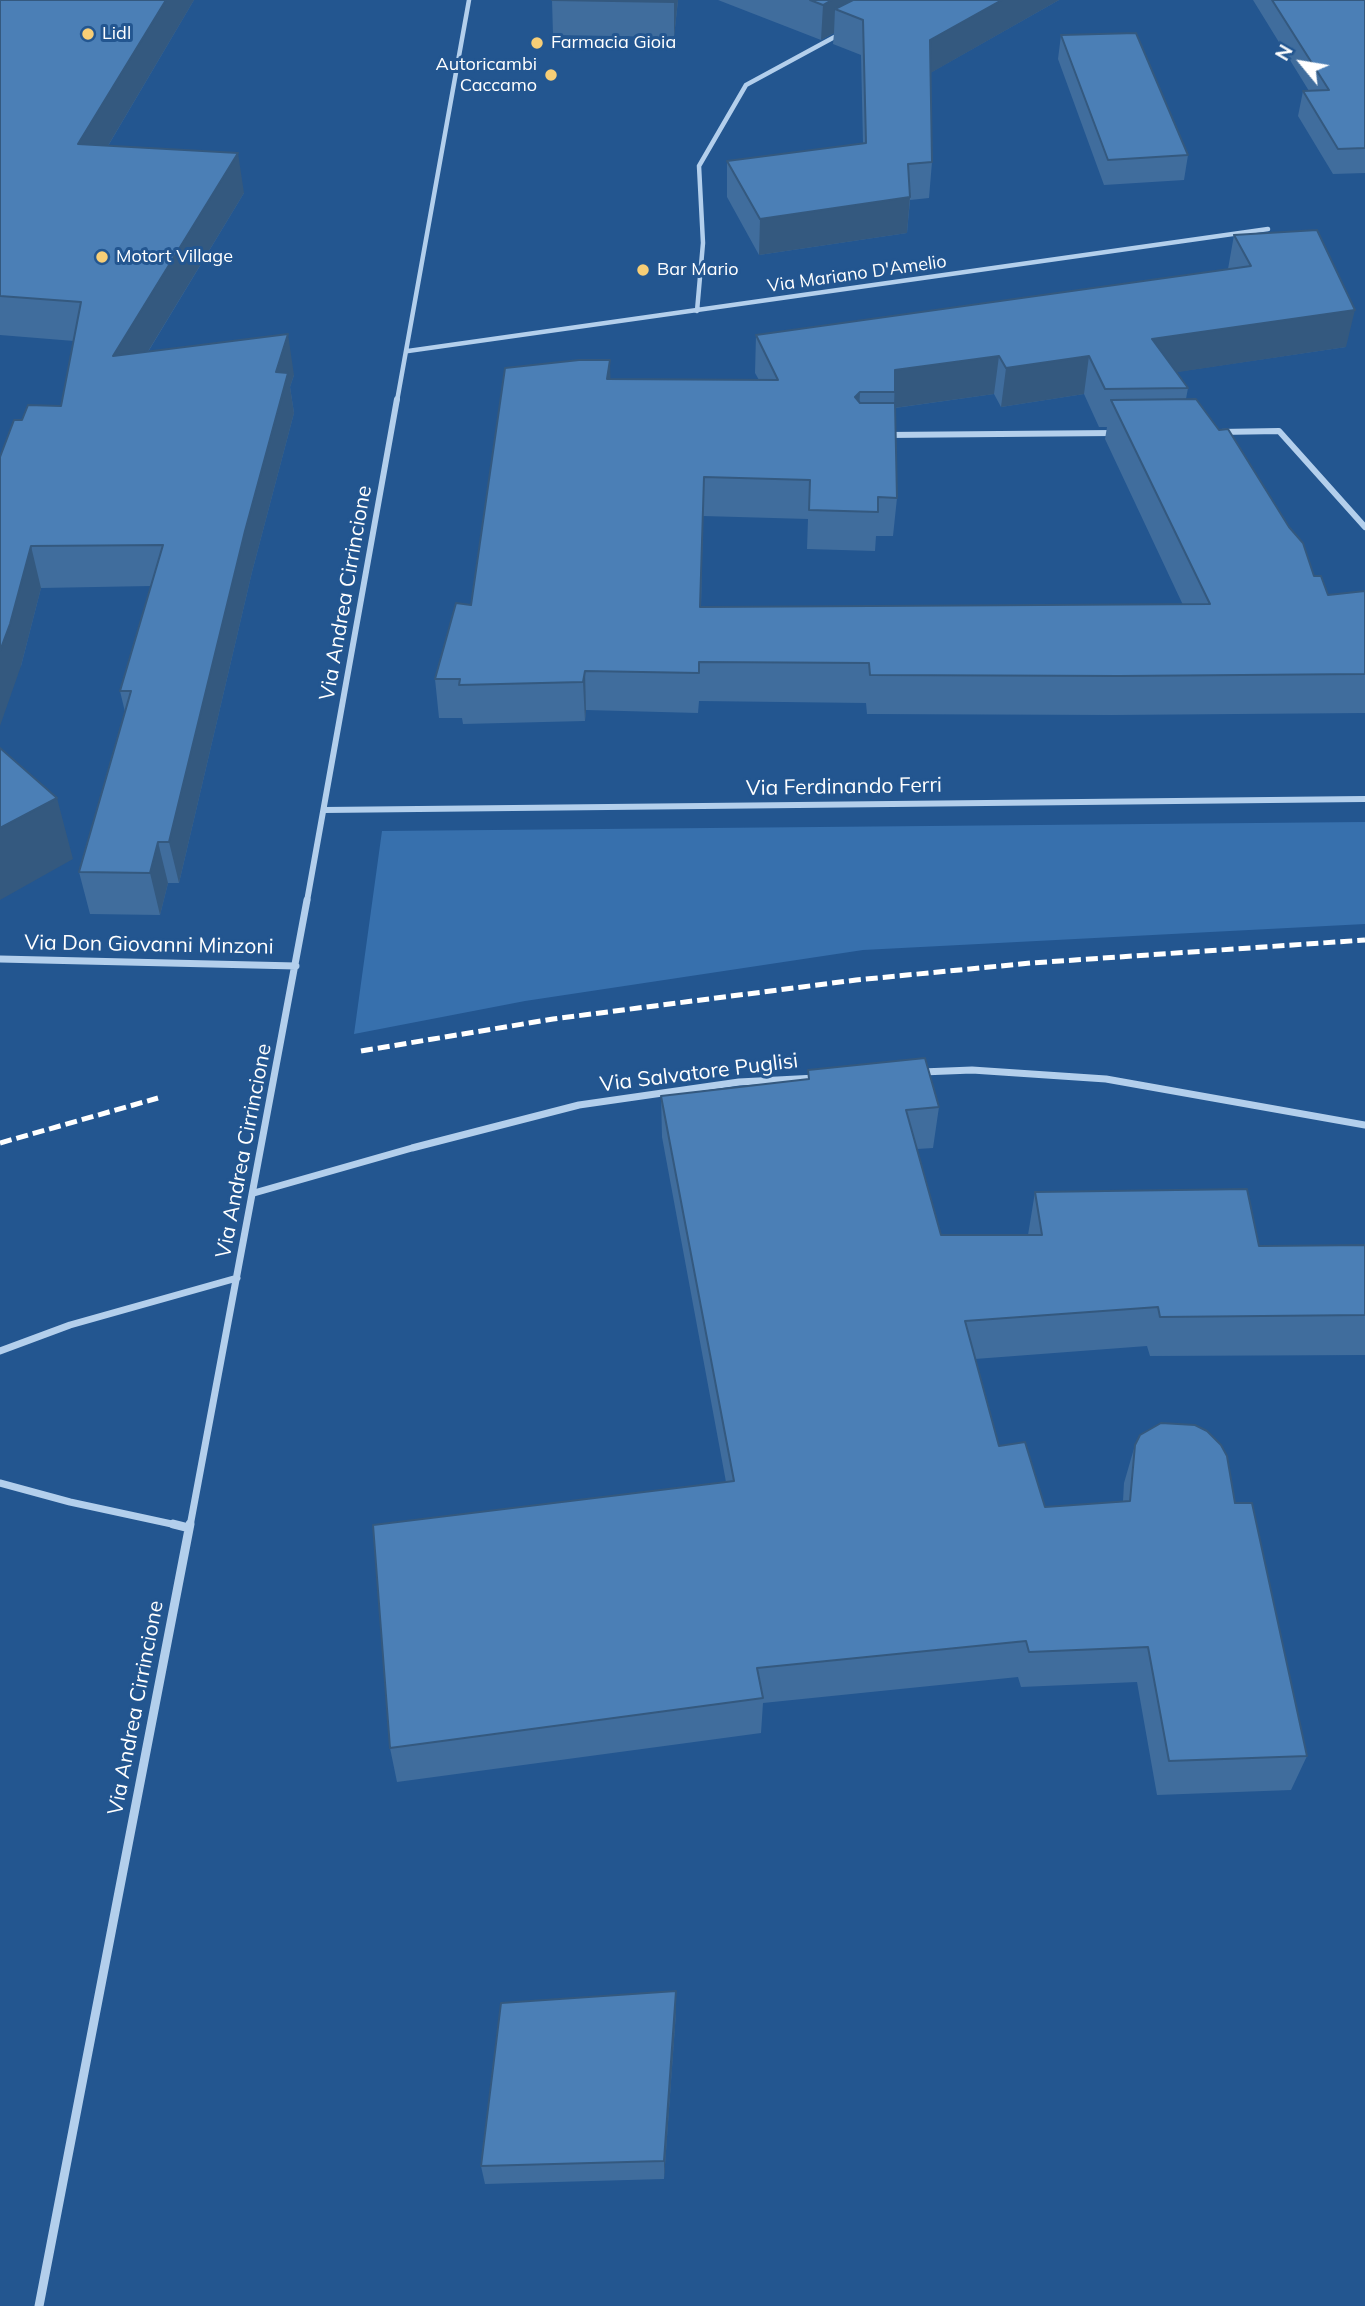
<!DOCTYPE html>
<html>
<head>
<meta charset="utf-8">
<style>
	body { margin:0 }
	#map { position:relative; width:1365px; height:2306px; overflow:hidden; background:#235690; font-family:Mulish,sans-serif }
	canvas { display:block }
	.north { position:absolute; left:1267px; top:28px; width:70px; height:70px; -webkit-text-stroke:5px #235690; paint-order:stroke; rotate:300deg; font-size:19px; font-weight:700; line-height:28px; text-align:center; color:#fff }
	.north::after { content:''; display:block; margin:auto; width:24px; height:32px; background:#fff; clip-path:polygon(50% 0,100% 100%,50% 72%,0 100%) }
</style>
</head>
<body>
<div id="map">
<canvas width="1365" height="2306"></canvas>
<div class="north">N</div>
</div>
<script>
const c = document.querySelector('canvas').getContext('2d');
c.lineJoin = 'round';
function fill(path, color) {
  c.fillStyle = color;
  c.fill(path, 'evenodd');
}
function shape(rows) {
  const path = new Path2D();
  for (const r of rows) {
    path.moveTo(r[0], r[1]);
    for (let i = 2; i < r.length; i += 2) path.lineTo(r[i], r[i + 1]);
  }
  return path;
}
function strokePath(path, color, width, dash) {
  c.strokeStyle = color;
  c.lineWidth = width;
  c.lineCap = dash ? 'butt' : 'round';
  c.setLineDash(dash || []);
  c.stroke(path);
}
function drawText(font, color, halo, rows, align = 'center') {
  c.font = font + ' Mulish,sans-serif';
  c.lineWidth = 6;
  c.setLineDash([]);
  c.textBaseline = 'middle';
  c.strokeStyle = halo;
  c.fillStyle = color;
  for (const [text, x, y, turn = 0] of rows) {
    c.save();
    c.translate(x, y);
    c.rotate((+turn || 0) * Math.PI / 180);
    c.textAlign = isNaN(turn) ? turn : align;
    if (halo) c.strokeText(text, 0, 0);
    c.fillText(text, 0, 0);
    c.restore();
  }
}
const green = shape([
	[1365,822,1365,924,863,950,525,1001,354,1034,382,831]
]);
const minorFar3 = shape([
	[697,311,703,243,699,166,746,85,840,34],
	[408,351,1268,229],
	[397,401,469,0]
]);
const minorFar2 = shape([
	[1220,432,1279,431,1365,527],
	[887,435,1113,433],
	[324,810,1365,799],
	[307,901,397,399]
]);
const minorFar1 = shape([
	[0,959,296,966],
	[922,1072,972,1070,1106,1079,1365,1125],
	[254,1193,412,1148,579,1105,739,1082,816,1078],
	[0,1351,70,1325,237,1278],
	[0,1483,70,1502,181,1526],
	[190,1526,307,900]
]);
const minor = shape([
	[173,1524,189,1528],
	[39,2306,190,1524]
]);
const rail = shape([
	[361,1051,553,1019,856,980,1031,963,1365,940],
	[0,1143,158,1098]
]);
const wall = shape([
	[0,0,194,0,108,146,244,193,148,352,294,375,290,387,294,413,252,572,179,883,168,883,160,915,90,914,79,872,125,712,120,691,151,586,41,588,21,666,22,420,61,406,74,341,0,335],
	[552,0,678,0,674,37,553,35],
	[718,0,1059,0,930,73,932,162,929,198,910,200,907,233,759,255,727,197,727,161,863,143,861,55,833,44,834,33,821,40],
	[1253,0,1365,0,1365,173,1333,174,1298,116,1303,91,1309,91],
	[1061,35,1188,155,1184,180,1104,185,1058,59],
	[1234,235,1346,347,1176,372,1188,388,1186,399,1328,595,1365,591,1365,713,1112,715,867,714,866,703,699,701,698,713,586,710,585,721,463,724,462,718,439,718,435,679,471,605,610,379,759,380,755,373,756,335,1228,269],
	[994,394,1001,407,1084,394,1099,427,1107,427,1105,439,1183,605,701,607,703,516,808,519,807,549,875,551,876,536,893,536,897,498,895,408],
	[808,1070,939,1107,933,1148,917,1149,941,1235,1028,1235,1035,1192,1259,1246,1365,1245,1365,1355,1150,1356,1147,1346,975,1359,999,1446,1045,1507,1123,1501,1124,1483,1135,1445,1235,1503,1307,1756,1291,1790,1157,1795,1137,1682,1021,1687,1018,1677,763,1703,761,1733,397,1782,390,1748,726,1482,662,1137,661,1096,808,1079],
	[676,2012,664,2179,485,2184,481,2166]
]);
const shadedWall = shape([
	[166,0,194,0,86,183,78,144],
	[674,0,678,0,674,37],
	[832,0,896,0,835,9,834,33,821,40,823,5],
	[1002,0,1059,0,927,75,930,40],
	[238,153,244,193,121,396,113,356],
	[910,197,907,233,759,255,760,219],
	[1355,310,1346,347,1145,377,1152,339],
	[288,334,294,375,290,387,294,413,252,572,179,883,169,842,276,372],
	[999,356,994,394,894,408,895,370],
	[1089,356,1084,394,1001,407,1006,368],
	[610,360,611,399,607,379],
	[860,392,858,430,855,397],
	[31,546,41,588,21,666,0,726,0,651],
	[585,671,586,710,585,721,583,682],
	[57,798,73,859,0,900,0,828],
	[158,842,168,883,160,915,150,873],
	[676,1991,676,2012,664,2179,664,2161]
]);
const building = shape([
	[0,0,166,0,78,144,238,153,113,356,288,334,276,372,288,373,245,531,169,842,158,842,150,873,79,872,131,691,120,691,163,545,31,546,10,624,0,651,0,457,14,420,22,420,28,405,61,406,81,302,0,296,0,0],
	[552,0,674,0,674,2,552,0],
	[810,0,832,0,823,5,810,0],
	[853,0,1002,0,930,40,932,162,908,164,910,197,760,219,727,161,866,143,863,20,835,9,853,0],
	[1272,0,1365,0,1365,148,1338,149,1303,91,1329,90,1272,0],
	[1136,33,1188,155,1108,160,1061,35,1136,33],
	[1317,230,1355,310,1152,339,1188,388,1105,389,1089,356,1006,368,999,356,895,370,895,392,860,392,855,397,860,403,895,403,897,498,878,497,878,512,809,510,810,480,704,477,700,607,1210,604,1111,400,1196,399,1219,430,1228,429,1289,527,1303,543,1314,576,1321,576,1328,595,1365,591,1365,674,1119,676,870,675,869,663,699,662,699,673,585,671,583,682,459,685,460,679,435,679,456,603,471,605,505,368,579,360,610,360,607,379,778,380,756,335,1251,266,1234,235,1317,230],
	[0,748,57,798,0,828,0,748],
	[925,1058,939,1107,906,1110,941,1235,1042,1235,1035,1192,1247,1189,1259,1246,1365,1245,1365,1315,1160,1317,1158,1307,965,1321,999,1446,1025,1442,1045,1507,1130,1501,1135,1445,1140,1435,1161,1423,1195,1425,1207,1431,1221,1445,1227,1456,1235,1503,1252,1503,1307,1756,1169,1761,1148,1647,1029,1652,1026,1641,757,1668,763,1698,390,1748,373,1525,734,1481,661,1096,809,1079,808,1070,925,1058],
	[676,1991,664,2161,481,2166,501,2003,676,1991]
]);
const markers = [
	[88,34,7,"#f7ce76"],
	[537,43,7,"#f7ce76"],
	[551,75,7,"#f7ce76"],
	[102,257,7,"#f7ce76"],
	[643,270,7,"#f7ce76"]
];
const farPoinames = [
	["Lidl",102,34],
	["Farmacia Gioia",551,43],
	["Autoricambi",537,65,"right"],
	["Caccamo",537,86,"right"],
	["Motort Village",116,257],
	["Bar Mario",657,270]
];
const farStreetnames = [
	["Via Mariano D'Amelio",857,274,-8]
];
const streetNames = [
	["Via Andrea Cirrincione",346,593,-80],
	["Via Ferdinando Ferri",844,787,-1],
	["Via Don Giovanni Minzoni",149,945,1],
	["Via Salvatore Puglisi",699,1073,-7],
	["Via Andrea Cirrincione",244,1151,-79],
	["Via Andrea Cirrincione",136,1708,-79]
];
fill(green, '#3770ad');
strokePath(minorFar3, '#b3cfec', 4.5);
strokePath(minorFar2, '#b3cfec', 6);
strokePath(minorFar1, '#b3cfec', 7);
strokePath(minor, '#b3cfec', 9);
strokePath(rail, '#fff', 5, [12, 5]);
fill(wall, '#406d9d');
fill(shadedWall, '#34597f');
fill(building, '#4b7fb6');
strokePath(building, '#34597f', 2);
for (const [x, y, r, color] of markers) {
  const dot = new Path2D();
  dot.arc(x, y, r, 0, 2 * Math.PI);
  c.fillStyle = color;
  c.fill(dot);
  strokePath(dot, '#235690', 2.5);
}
drawText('18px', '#fff', '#235690', farPoinames, 'left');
drawText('18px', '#fff', '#235690', farStreetnames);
drawText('21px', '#fff', '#235690', streetNames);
</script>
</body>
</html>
